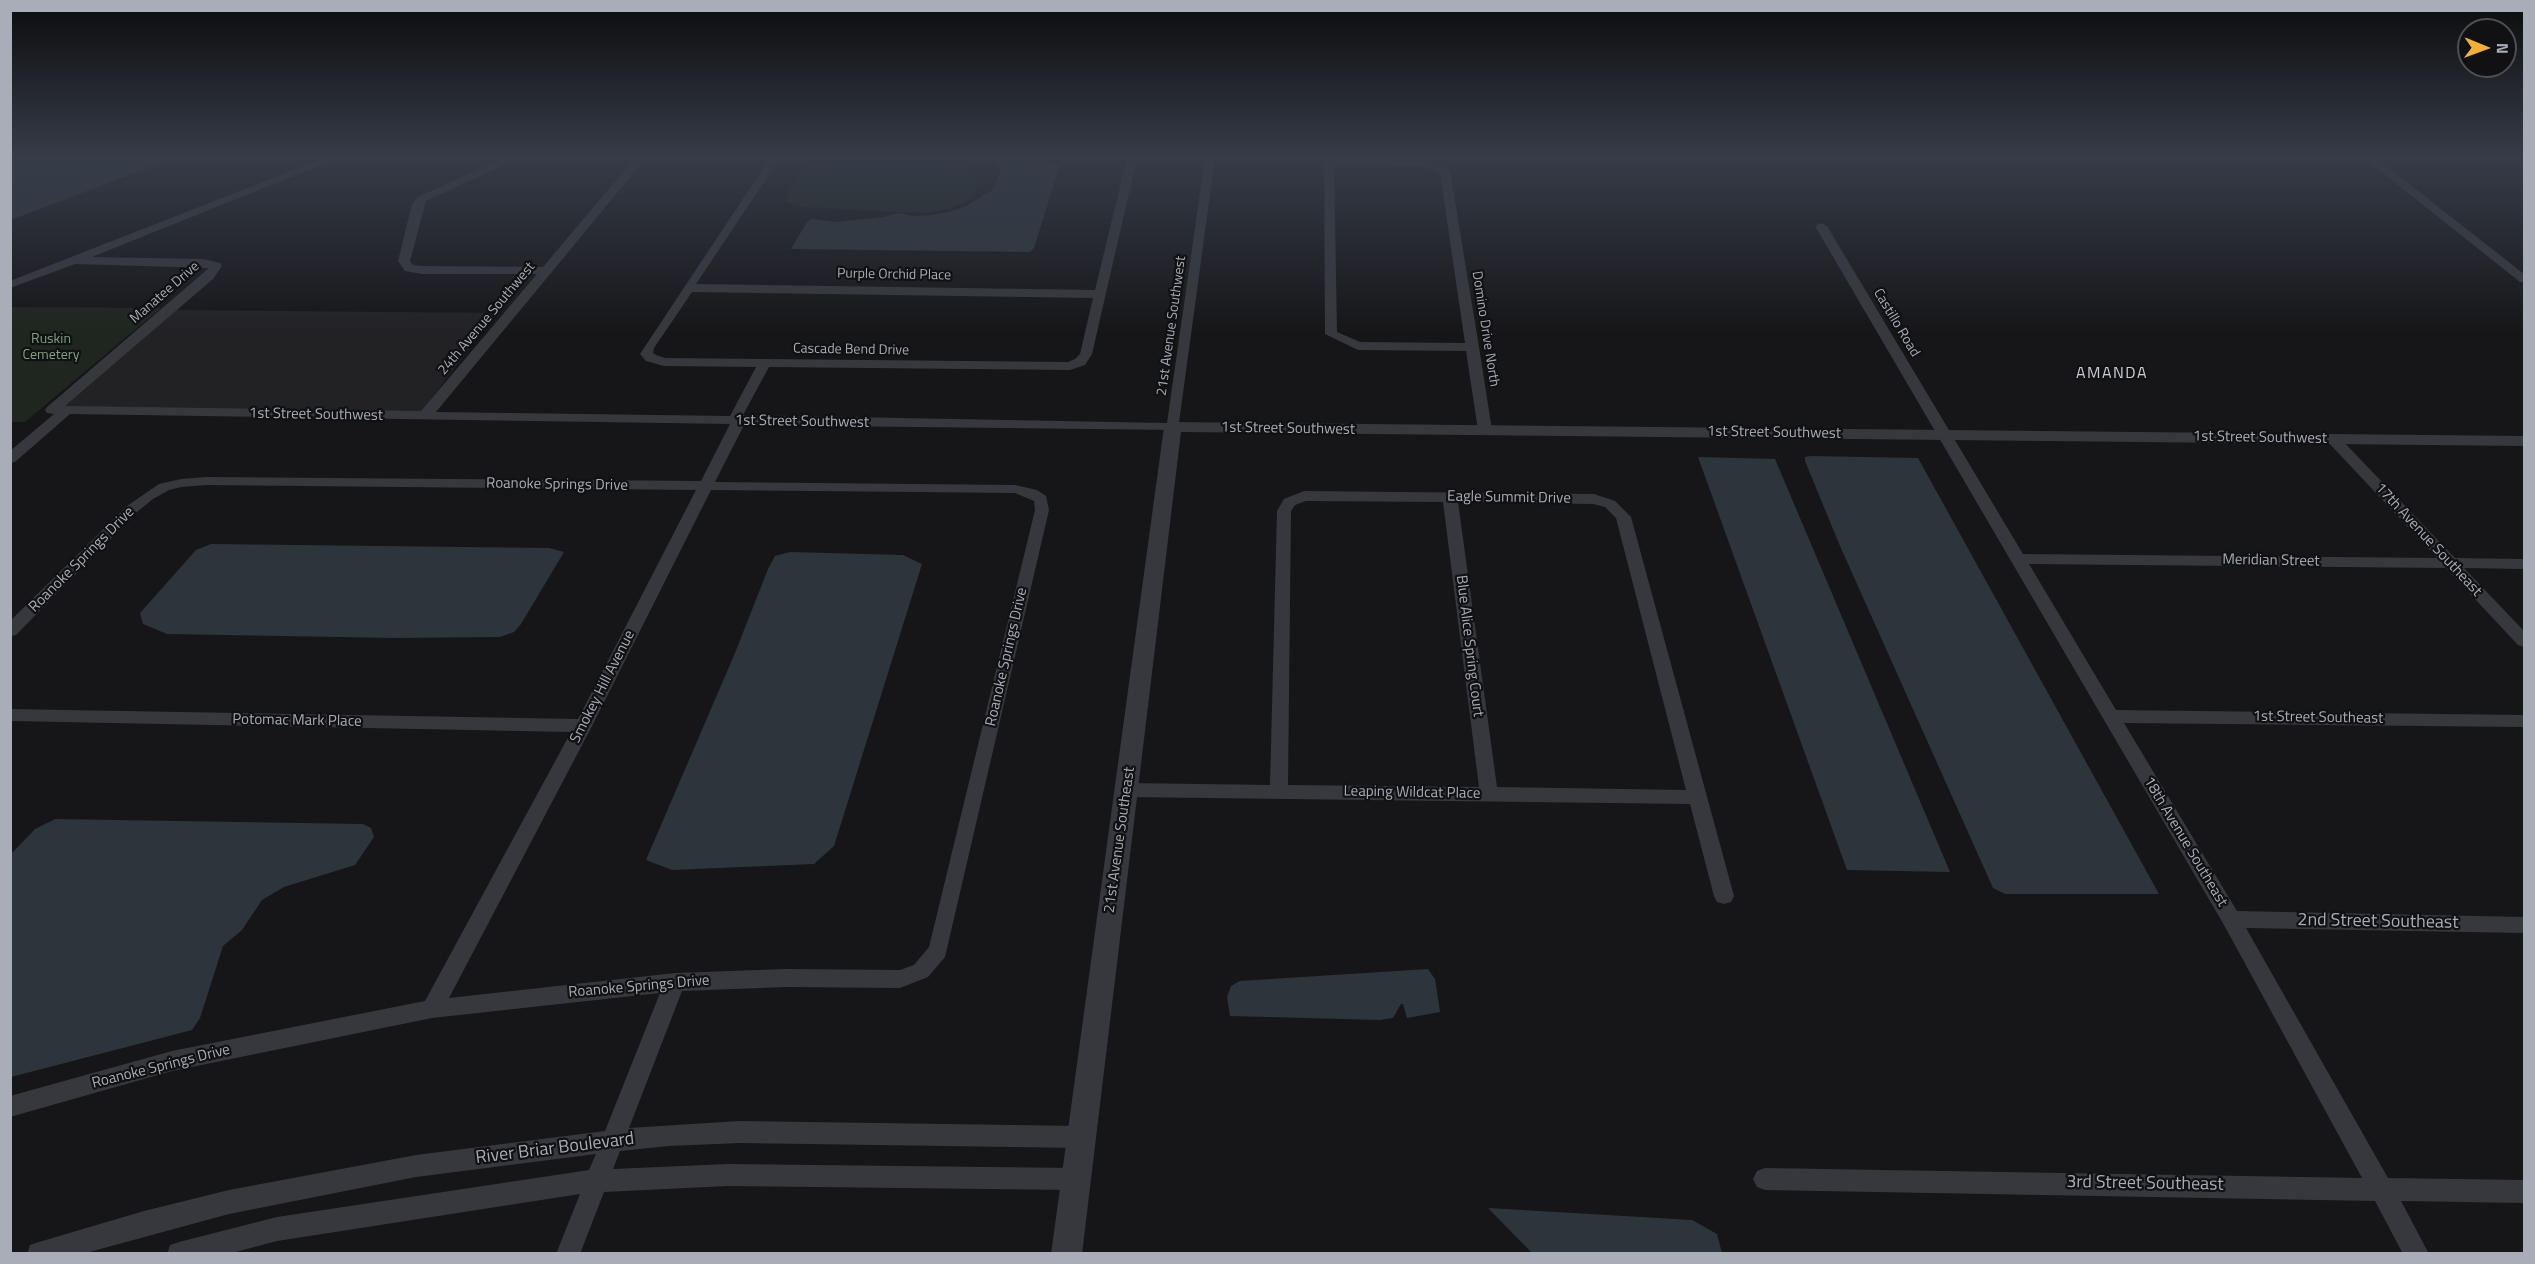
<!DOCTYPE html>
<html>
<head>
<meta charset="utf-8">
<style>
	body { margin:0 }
	#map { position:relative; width:2535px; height:1264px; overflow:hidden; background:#161618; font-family:"Titillium Web",sans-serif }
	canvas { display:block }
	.frame { position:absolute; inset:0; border:12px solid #a8adb8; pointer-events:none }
	.north { position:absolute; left:2457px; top:18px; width:60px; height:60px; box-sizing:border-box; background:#111113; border:2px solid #4d4f55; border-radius:50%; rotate:91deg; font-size:16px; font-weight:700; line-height:24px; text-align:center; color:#a8adb8 }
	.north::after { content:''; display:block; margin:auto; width:21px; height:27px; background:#f2b134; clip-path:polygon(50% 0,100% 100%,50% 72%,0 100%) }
</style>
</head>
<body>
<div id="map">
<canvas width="2535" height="1264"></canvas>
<div class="frame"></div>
<div class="north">N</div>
</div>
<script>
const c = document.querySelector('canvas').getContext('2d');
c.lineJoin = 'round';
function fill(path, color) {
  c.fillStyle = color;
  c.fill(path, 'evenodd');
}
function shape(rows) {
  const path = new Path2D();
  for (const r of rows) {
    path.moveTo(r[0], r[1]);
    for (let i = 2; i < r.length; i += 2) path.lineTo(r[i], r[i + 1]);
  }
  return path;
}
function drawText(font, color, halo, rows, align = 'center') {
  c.font = font + ' "Titillium Web",sans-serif';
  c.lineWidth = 4.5;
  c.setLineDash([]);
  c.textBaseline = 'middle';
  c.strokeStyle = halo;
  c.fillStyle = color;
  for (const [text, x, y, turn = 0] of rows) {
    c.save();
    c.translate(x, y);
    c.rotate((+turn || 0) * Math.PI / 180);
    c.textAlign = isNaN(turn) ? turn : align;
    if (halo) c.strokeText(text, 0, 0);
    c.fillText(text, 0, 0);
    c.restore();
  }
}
const built = shape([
	[176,310,497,313,421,412,63,407]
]);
const green = shape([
	[946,161,967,168,975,176,976,186,974,195,965,203,950,209,925,213,894,212,804,207,787,202,788,193,804,168,827,162],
	[11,307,161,308,25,422,11,422]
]);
const water = shape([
	[11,158,174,158,11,220],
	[990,158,1026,158,1030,162,1060,164,1034,248,1030,252,791,249,807,222,811,219,836,222,884,217,898,213,913,216,931,215,949,212,966,206,992,190,999,175,1001,166],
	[1811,456,1918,458,2159,894,2005,894,1993,888,1840,546,1805,461,1805,457],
	[1698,457,1775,459,1950,872,1847,870],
	[211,544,549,548,564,552,521,624,514,632,500,637,394,638,167,634,143,624,140,613,196,550],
	[790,552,903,555,922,564,834,846,814,864,672,870,646,860,735,653,768,569,775,556],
	[55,819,363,824,371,828,374,837,355,865,284,887,262,900,242,930,223,946,200,1018,192,1030,11,1077,11,854,35,829],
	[1428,969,1435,979,1440,1012,1407,1018,1403,1004,1401,1004,1393,1018,1380,1020,1230,1016,1227,997,1231,986,1240,981],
	[1488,1208,1692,1220,1717,1234,1722,1253,1532,1253]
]);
const minor = shape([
	[324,158,338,158,92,257,203,259,220,263,222,266,213,279,65,406,421,411,537,274,422,274,405,271,398,261,412,204,418,197,504,158,518,158,426,201,410,261,413,265,422,266,543,267,635,158,646,158,436,412,730,416,756,367,664,366,646,361,640,354,770,158,780,158,696,284,1095,290,1127,158,1137,158,1092,354,1085,365,1070,370,769,367,743,415,1167,423,1205,158,1215,158,1178,430,744,425,715,482,1015,485,1037,490,1046,496,1049,510,945,957,928,977,900,988,786,987,682,991,629,1128,740,1121,1081,1126,1089,1129,1092,1137,1089,1145,1081,1148,740,1143,669,1146,620,1151,613,1169,728,1164,1075,1168,1083,1171,1087,1179,1083,1187,1075,1190,728,1186,604,1192,580,1254,556,1254,580,1194,277,1241,228,1254,167,1254,170,1245,179,1242,277,1217,589,1170,596,1154,416,1177,229,1214,82,1254,27,1254,30,1245,39,1242,144,1211,229,1190,416,1155,605,1131,660,993,432,1018,172,1071,10,1117,10,1096,172,1051,425,1001,571,732,10,721,10,709,578,719,696,490,206,485,181,487,169,490,153,499,137,512,16,635,10,636,10,621,127,506,159,484,181,479,206,477,701,481,730,424,70,414,15,462,10,463,10,451,54,414,47,413,45,410,47,407,209,268,75,264,10,288,10,281,324,158],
	[692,292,1093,298,1080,354,1075,359,1068,362,665,358,656,355,653,353,654,348,692,292],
	[711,490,1015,493,1034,501,1035,510,929,947,914,965,900,970,786,969,675,973,449,998,592,726,711,490],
	[1324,158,1424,160,1450,171,1479,347,1492,430,1490,433,1480,433,1478,430,1466,351,1358,350,1325,334,1324,158],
	[1334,165,1423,166,1440,173,1465,343,1360,342,1337,332,1334,165],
	[2364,158,2376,158,2524,274,2524,282,2520,282,2364,158],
	[1821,223,1827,226,2023,554,2437,558,2327,441,2325,438,2327,435,2332,434,2337,435,2455,558,2524,559,2524,569,2464,568,2524,631,2524,647,2518,645,2446,568,2029,564,2116,710,2524,715,2524,727,2124,723,2237,911,2524,917,2524,933,2246,928,2388,1178,2524,1180,2524,1203,2401,1201,2429,1254,2403,1254,2375,1201,1765,1190,1757,1187,1753,1179,1757,1171,1765,1168,2362,1178,2224,925,1815,226,1821,223],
	[1304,491,1594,494,1615,501,1631,517,1734,896,1731,902,1724,904,1717,902,1714,896,1690,804,1127,797,1120,795,1118,790,1120,785,1127,783,1270,785,1277,511,1284,499,1304,491],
	[1306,501,1443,502,1479,787,1288,785,1291,511,1295,505,1306,501],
	[1458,502,1593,504,1605,507,1616,518,1686,790,1497,787,1458,502]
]);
const tertiary = shape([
	[1173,422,2524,436,2524,446,1181,432,1082,1254,1051,1254,1164,427,1167,423,1173,422]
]);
const farStreetnames = [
	["Purple Orchid Place",894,275,1],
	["Manatee Drive",165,293,-41],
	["24th Avenue Southwest",487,319,-50],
	["Castillo Road",1896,323,59],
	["21st Avenue Southwest",1172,326,-82],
	["Domino Drive North",1485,329,81],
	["Cascade Bend Drive",851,350,1]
];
const farParknames = [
	["Ruskin",51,340],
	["Cemetery",51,356]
];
const streetNames = [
	["1st Street Southwest",316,415,1],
	["1st Street Southwest",802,422,1],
	["1st Street Southwest",1288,429,1],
	["1st Street Southwest",1774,433,1],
	["1st Street Southwest",2260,438,1],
	["Roanoke Springs Drive",557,485,1],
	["Eagle Summit Drive",1509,498,1],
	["17th Avenue Southeast",2428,540,47],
	["Roanoke Springs Drive",82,560,-45],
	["Meridian Street",2271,561,1],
	["Blue Alice Spring Court",1469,646,83],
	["Roanoke Springs Drive",1007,657,-77],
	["Smokey Hill Avenue",603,687,-63],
	["1st Street Southeast",2318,718,1],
	["Potomac Mark Place",297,721,1],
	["Leaping Wildcat Place",1412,793,1],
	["21st Avenue Southeast",1120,840,-82],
	["18th Avenue Southeast",2185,842,59],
	["Roanoke Springs Drive",639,987,-5],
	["Roanoke Springs Drive",161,1067,-14]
];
const neighbourhoodNames = [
	["AMANDA",2112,374]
];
const nearStreetnames = [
	["2nd Street Southeast",2378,922,1],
	["River Briar Boulevard",555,1149,-7],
	["3rd Street Southeast",2145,1184,1]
];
fill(built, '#222225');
fill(green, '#1e261f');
fill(water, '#2c353c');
fill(minor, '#37383d');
fill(tertiary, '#37383d');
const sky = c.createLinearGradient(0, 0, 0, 335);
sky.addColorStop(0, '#0c0c0d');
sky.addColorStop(0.47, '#363c48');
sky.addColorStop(1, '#363c4800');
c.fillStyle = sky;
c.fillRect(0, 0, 2535, 335);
drawText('14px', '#a8adb8', '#111113', farStreetnames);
drawText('14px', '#7fa381', '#111113', farParknames);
drawText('15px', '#a8adb8', '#111113', streetNames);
c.letterSpacing = '1.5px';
drawText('16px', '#c9ccd4', '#111113', neighbourhoodNames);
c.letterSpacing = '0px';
drawText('18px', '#a8adb8', '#111113', nearStreetnames);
</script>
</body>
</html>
